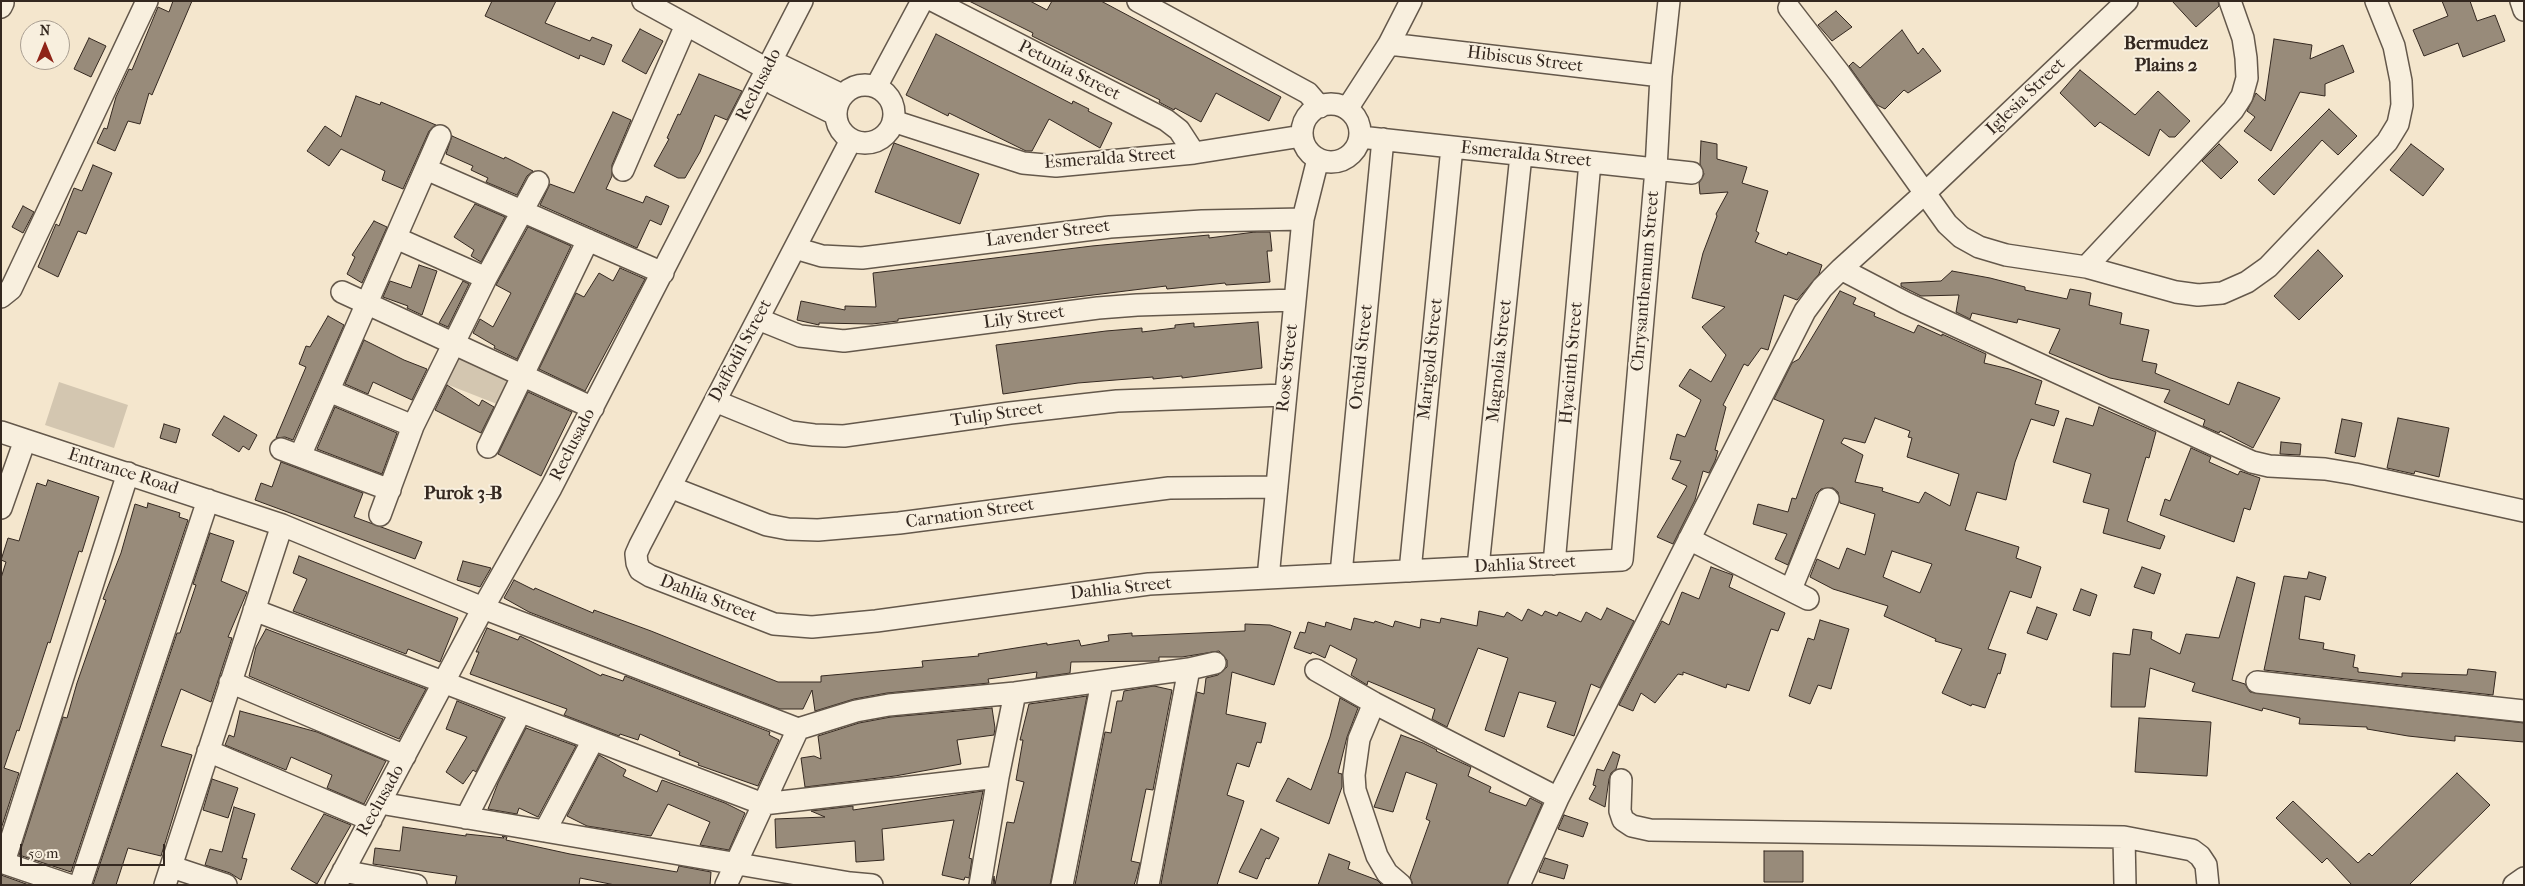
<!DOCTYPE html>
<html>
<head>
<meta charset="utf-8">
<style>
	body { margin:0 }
	#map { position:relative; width:2525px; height:886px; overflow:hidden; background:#f4e6cd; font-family:"IM FELL French Canon",serif }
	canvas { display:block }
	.frame { position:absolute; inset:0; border:2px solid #342820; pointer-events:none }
	.north { position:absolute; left:20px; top:20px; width:50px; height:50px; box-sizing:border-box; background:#f8efde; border:1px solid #aa9f92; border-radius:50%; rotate:0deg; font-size:14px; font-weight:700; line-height:20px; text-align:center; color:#342820 }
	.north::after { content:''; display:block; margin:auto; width:18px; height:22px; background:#8f2418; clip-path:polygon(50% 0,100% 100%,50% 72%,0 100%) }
	.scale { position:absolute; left:20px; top:844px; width:145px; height:22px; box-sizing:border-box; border:2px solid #342820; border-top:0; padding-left:6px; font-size:15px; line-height:18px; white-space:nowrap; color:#342820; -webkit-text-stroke:4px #f8efde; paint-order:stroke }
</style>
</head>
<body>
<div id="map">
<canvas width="2525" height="886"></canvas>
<div class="frame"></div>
<div class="north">N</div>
<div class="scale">50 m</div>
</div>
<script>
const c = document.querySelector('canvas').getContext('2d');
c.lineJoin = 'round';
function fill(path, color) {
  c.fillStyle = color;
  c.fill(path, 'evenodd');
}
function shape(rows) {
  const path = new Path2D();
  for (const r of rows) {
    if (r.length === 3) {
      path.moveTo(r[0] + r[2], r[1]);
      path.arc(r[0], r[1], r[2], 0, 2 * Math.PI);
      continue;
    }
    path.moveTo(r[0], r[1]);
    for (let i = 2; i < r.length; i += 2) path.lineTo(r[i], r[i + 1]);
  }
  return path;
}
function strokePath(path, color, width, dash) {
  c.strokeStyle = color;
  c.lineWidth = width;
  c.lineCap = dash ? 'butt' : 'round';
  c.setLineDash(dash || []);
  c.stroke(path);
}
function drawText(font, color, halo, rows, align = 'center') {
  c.font = font + ' "IM FELL French Canon",serif';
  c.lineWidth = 4;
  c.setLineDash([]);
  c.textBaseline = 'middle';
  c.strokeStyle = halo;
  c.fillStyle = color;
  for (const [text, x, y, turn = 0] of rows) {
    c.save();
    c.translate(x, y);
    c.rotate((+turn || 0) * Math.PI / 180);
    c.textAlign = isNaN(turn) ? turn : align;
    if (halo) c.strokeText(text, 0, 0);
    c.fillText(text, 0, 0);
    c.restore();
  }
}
const green = shape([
	[460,352,515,374,502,406,446,384],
	[59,382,128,405,114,448,45,425]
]);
const building = shape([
	[173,1,192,1,152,95,149,93,140,124,128,121,115,151,97,143,104,128,107,129,116,97,129,69,132,70,158,7,169,12,173,1],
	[492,1,556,1,545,23,590,41,592,37,612,45,604,65,580,55,579,59,485,16,492,1],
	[969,1,1030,1,1047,10,1052,1,1101,1,1281,97,1269,121,1216,93,1201,122,1175,108,1174,110,1159,102,1160,100,1032,36,1033,33,969,1],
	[2172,1,2218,1,2219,6,2196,27,2172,1],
	[2442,1,2470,1,2477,21,2495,15,2505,41,2463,57,2458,43,2424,56,2413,30,2448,16,2442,1],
	[1836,11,1852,27,1832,41,1818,25,1836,11],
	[640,29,663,41,646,74,622,61,640,29],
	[1902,30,1918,54,1923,48,1941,71,1908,93,1904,90,1885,109,1877,105,1849,66,1853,62,1860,68,1902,30],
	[936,34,1072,104,1073,101,1089,109,1088,111,1112,123,1100,148,1049,119,1032,151,1026,151,949,113,948,116,906,95,936,34],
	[89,38,106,46,91,77,74,69,89,38],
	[2274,39,2312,45,2310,59,2343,45,2354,72,2325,84,2325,96,2300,92,2271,151,2244,131,2255,117,2247,111,2256,93,2265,101,2274,39],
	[2080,70,2135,115,2158,91,2190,121,2175,137,2169,137,2160,129,2149,156,2100,122,2095,127,2060,93,2080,70],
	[699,74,742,91,727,120,715,115,700,152,685,178,678,178,654,166,669,139,667,138,678,114,680,115,699,74],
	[356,96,380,105,381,102,436,125,429,131,403,189,382,180,385,171,341,149,329,166,307,151,325,126,341,137,356,96],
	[2329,109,2357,136,2338,155,2322,140,2274,195,2258,180,2329,109],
	[613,112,631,120,612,165,612,176,606,189,643,203,646,196,669,206,661,225,650,220,637,248,540,205,550,184,574,193,613,112],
	[452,136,504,159,505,157,533,171,527,176,517,195,486,182,488,178,471,170,473,166,446,154,452,136],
	[1701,141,1717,144,1717,159,1747,167,1742,183,1768,191,1756,231,1759,233,1755,242,1787,255,1788,252,1822,265,1819,274,1797,300,1784,295,1768,350,1761,348,1748,366,1744,364,1723,405,1726,407,1715,450,1718,451,1715,461,1709,473,1703,471,1695,500,1673,544,1657,537,1687,486,1672,479,1681,461,1670,459,1677,434,1685,437,1701,400,1679,386,1690,369,1711,382,1726,355,1702,327,1725,307,1692,298,1703,253,1717,216,1716,214,1728,192,1700,194,1699,183,1704,174,1700,164,1701,141],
	[894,143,979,174,960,224,875,192,894,143],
	[2219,144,2238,162,2221,179,2202,161,2219,144],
	[2411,144,2444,169,2423,196,2390,170,2411,144],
	[93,165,112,173,86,234,78,231,58,277,38,267,56,224,59,226,74,188,82,191,93,165],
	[475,204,505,217,481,262,471,256,474,250,454,237,475,204],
	[23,206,34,212,23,233,12,227,23,206],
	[374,221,387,227,362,283,347,274,355,257,352,255,374,221],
	[528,227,571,246,517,359,494,348,495,346,473,333,480,319,493,327,511,293,496,285,528,227],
	[1255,232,1270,232,1272,251,1267,251,1270,282,1226,285,1225,283,1167,289,1166,286,898,319,898,321,872,324,819,323,819,325,797,320,801,301,845,310,845,306,876,307,873,273,1092,246,1209,235,1209,238,1255,232],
	[2318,250,2343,276,2299,320,2274,296,2318,250],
	[419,265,437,271,422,315,407,308,408,306,383,297,390,281,411,288,419,265],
	[620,268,645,279,585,391,539,369,576,293,584,297,599,273,613,281,620,268],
	[1952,271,1990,278,2025,287,2025,290,2067,299,2070,289,2091,293,2089,305,2122,313,2120,324,2149,330,2142,361,2157,364,2155,373,2229,405,2238,382,2280,398,2253,448,2220,431,2219,433,2203,426,2205,420,2164,402,2170,390,2110,378,2049,353,2060,329,2018,319,2017,323,1972,313,1970,319,1956,312,1959,295,1921,296,1901,286,1901,283,1941,281,1952,271],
	[463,281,469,284,448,327,439,323,463,281],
	[1840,291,1856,298,1853,304,1875,313,1874,316,1914,333,1918,325,1942,336,1942,334,1986,354,1984,363,2009,369,2042,381,2035,404,2059,411,2054,426,2031,419,2015,462,2006,500,1977,492,1965,530,2019,547,2016,558,2041,567,2031,598,2010,591,1988,649,2006,654,2000,674,1998,673,1985,708,1972,704,1971,706,1942,693,1962,649,1935,641,1936,639,1884,616,1888,606,1833,589,1810,577,1817,559,1839,569,1847,548,1865,555,1875,514,1840,503,1838,492,1833,488,1821,489,1816,494,1788,565,1775,559,1787,534,1753,524,1758,504,1788,512,1792,498,1796,499,1824,420,1774,399,1792,363,1799,359,1840,291],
	[1875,418,1910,431,1908,437,1912,438,1907,457,1959,474,1950,506,1925,492,1919,503,1882,491,1883,488,1855,482,1863,455,1841,443,1844,438,1865,443,1875,418],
	[1892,551,1932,564,1920,593,1883,577,1892,551],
	[328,316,344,325,293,440,285,437,276,438,306,367,299,364,306,346,310,347,328,316],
	[1258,322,1262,368,1182,378,1182,376,1153,379,1153,377,1078,383,1003,394,996,345,1106,331,1142,328,1142,332,1175,328,1175,325,1194,323,1194,327,1258,322],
	[364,340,404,360,427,369,412,400,373,382,368,394,345,384,364,340],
	[447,385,479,406,482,400,494,407,481,433,435,410,447,385],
	[528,392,572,412,541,476,498,454,528,392],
	[335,407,397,433,382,474,317,449,335,407],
	[2099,407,2156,432,2149,458,2146,457,2127,521,2165,536,2160,549,2103,533,2109,509,2083,502,2091,474,2053,462,2066,418,2093,426,2099,407],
	[224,416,257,435,249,450,243,446,239,452,212,435,224,416],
	[2398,418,2449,428,2439,477,2415,471,2414,474,2387,468,2398,418],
	[2342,419,2362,423,2355,457,2335,453,2342,419],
	[164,424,180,429,176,443,160,438,164,424],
	[2281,442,2301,444,2300,455,2280,454,2281,442],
	[2191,448,2211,457,2209,462,2238,475,2240,471,2260,478,2250,510,2244,508,2234,542,2160,515,2165,499,2170,501,2191,448],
	[281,462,363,493,354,517,422,542,415,559,255,500,261,483,272,487,281,462],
	[48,480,99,497,82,552,79,551,50,643,48,642,19,731,17,730,4,768,19,773,1,829,1,578,6,562,1,560,8,538,19,541,37,483,46,486,48,480],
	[148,503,180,513,179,517,188,520,71,872,19,855,63,717,67,718,77,683,106,600,103,599,121,553,135,504,147,508,148,503],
	[210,533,234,541,221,581,247,592,228,637,232,638,211,702,181,689,165,734,161,746,192,755,161,856,128,848,116,885,93,885,177,633,180,633,196,585,193,584,210,533],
	[299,556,458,618,440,662,408,649,406,654,293,611,307,579,293,573,299,556],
	[463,561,491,568,480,587,457,580,463,561],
	[1711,567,1733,575,1729,587,1785,613,1778,631,1771,629,1749,691,1727,684,1726,688,1683,672,1683,675,1678,674,1655,703,1641,693,1633,711,1619,705,1662,621,1669,625,1682,592,1699,599,1711,567],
	[2142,567,2161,574,2154,594,2134,587,2142,567],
	[2309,572,2326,577,2320,600,2305,596,2299,639,2324,643,2323,649,2355,655,2353,667,2358,668,2358,672,2402,677,2402,673,2467,675,2468,669,2496,672,2493,695,2264,670,2284,576,2307,579,2309,572],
	[2237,577,2255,583,2232,680,2245,684,2250,692,2524,723,2524,742,2455,736,2455,741,2408,736,2367,729,2367,727,2299,724,2300,718,2263,708,2262,711,2192,691,2195,683,2150,668,2145,707,2111,707,2113,653,2130,655,2133,629,2152,632,2151,639,2180,654,2186,634,2219,638,2237,577],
	[514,580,534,590,535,588,593,613,594,610,651,631,778,682,821,682,821,676,923,667,922,661,979,656,978,654,1047,643,1047,645,1079,640,1081,646,1109,641,1108,635,1132,633,1132,636,1245,631,1245,624,1270,625,1291,632,1274,685,1232,672,1226,714,1266,723,1261,743,1257,742,1249,767,1237,763,1227,795,1244,801,1217,885,1164,885,1161,884,1197,692,1204,694,1206,678,1218,675,1227,667,1227,660,1219,651,1182,657,1159,657,1159,661,1071,662,1070,673,1036,678,1037,672,988,679,989,683,887,693,854,699,815,711,812,690,803,709,780,709,529,612,504,598,514,580],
	[2081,589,2097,595,2090,616,2073,610,2081,589],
	[2037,607,2057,614,2047,640,2027,633,2037,607],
	[1607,608,1634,621,1600,688,1591,684,1574,736,1547,727,1556,702,1519,692,1504,737,1485,730,1508,658,1478,648,1447,727,1432,719,1435,709,1368,681,1367,685,1351,675,1357,659,1330,645,1325,658,1312,652,1311,654,1294,648,1300,632,1305,633,1308,622,1325,627,1326,622,1351,630,1354,618,1374,623,1375,621,1393,627,1395,621,1420,628,1421,619,1440,623,1441,618,1477,626,1479,611,1504,617,1507,612,1522,621,1528,609,1542,616,1545,611,1557,616,1559,612,1581,622,1586,612,1601,620,1607,608],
	[1820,620,1849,629,1831,689,1818,685,1810,704,1789,696,1808,638,1814,640,1820,620],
	[487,628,518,640,520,636,601,676,602,674,623,681,625,676,770,732,769,735,779,740,758,786,698,765,699,763,679,755,680,752,640,734,638,740,620,734,619,736,564,715,567,709,470,674,479,652,476,652,487,628],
	[266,629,426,689,399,739,249,676,256,647,266,629],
	[1154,686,1172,690,1153,790,1146,789,1131,861,1140,863,1136,879,1134,885,1075,885,1105,732,1111,733,1117,701,1122,701,1124,691,1154,686],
	[1087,696,1050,885,995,885,993,884,994,876,995,885,1007,822,1014,823,1024,782,1016,780,1023,740,1020,740,1029,704,1087,696],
	[1340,698,1358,708,1347,737,1338,773,1342,774,1342,787,1329,824,1276,801,1288,778,1311,790,1330,737,1340,698],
	[457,701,503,719,476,772,473,770,463,784,446,772,467,737,446,729,457,701],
	[992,708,995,728,994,735,957,740,961,764,895,776,805,787,801,758,814,756,821,759,818,736,859,723,891,717,992,708],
	[240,711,317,732,386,761,364,804,327,788,332,775,291,757,286,770,225,745,229,735,234,737,240,711],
	[2139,718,2211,722,2207,776,2135,772,2139,718],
	[526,728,576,746,538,817,519,808,517,814,488,809,498,783,526,728],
	[1401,735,1423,743,1437,750,1436,751,1471,767,1468,776,1491,787,1489,792,1526,806,1530,798,1542,804,1507,885,1413,885,1410,877,1430,821,1426,819,1437,784,1406,772,1393,812,1374,807,1401,735],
	[1613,752,1620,755,1616,769,1611,773,1609,779,1605,807,1589,799,1596,786,1593,785,1597,769,1604,771,1613,752],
	[599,755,626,770,623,776,657,792,662,780,725,803,745,813,729,850,700,845,710,822,668,804,651,836,587,826,567,816,599,755],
	[2457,773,2490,805,2409,885,2352,885,2327,858,2322,863,2276,818,2293,801,2358,863,2369,853,2372,856,2457,773],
	[212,779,238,788,228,818,203,810,212,779],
	[983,791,969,858,972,859,969,878,965,877,964,880,942,875,954,820,882,829,884,860,856,862,855,841,776,848,775,819,825,817,811,811,853,806,853,810,983,791],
	[234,807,255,814,242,858,247,859,241,880,230,873,205,865,210,849,222,852,234,807],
	[324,814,351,825,317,884,291,869,324,814],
	[1564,815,1588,823,1583,837,1558,829,1564,815],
	[403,827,466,836,466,834,504,838,502,836,507,837,506,840,570,854,677,872,679,866,711,872,710,885,615,885,580,878,579,885,455,885,457,876,373,864,375,848,400,851,403,827],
	[1261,829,1279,838,1269,859,1266,858,1257,879,1239,872,1261,829],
	[1764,851,1803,851,1803,882,1764,882,1764,851],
	[1329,854,1350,862,1348,869,1377,880,1382,885,1318,885,1329,854],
	[1545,858,1568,865,1564,879,1539,872,1545,858],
	[1,875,29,885,1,885,1,875]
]);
const minor = shape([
	[643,1,767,69,774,84,835,114],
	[934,1,1166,120,1179,130,1194,153],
	[1138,1,1308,93,1320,107],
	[2521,1,2524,10],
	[1,7,3,3],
	[1789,8,1840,74,1947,224,1961,237,1979,247,2006,255,2086,267,2176,292,2198,295,2222,293,2247,282,2268,267,2387,142,2398,124,2402,105,2401,81,2394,46,2376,1],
	[1389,44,1661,76],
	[767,69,782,66,842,95],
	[865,114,29],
	[876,87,922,1],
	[1331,133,29],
	[1347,109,1389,44,1411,1],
	[893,121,1023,163,1056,166,1194,153,1302,136],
	[1360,137,1692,173],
	[851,140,640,545,636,554,637,563,640,570,650,576,774,624,812,627,876,621,1149,584,1622,560,1656,169,1661,76,1669,1],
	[426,169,663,273],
	[623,170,686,25],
	[396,238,486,278],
	[795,248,822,256,862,258,1110,227,1202,221,1303,219],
	[2086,267,2233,110,2242,96,2247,78,2246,58,2243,38,2230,1],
	[1841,269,1906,303,2252,462,2269,466,2325,469,2355,474,2524,511],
	[342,292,593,408],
	[1,297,11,289,147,1],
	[758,319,800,336,844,341,1098,308,1137,305,1295,300],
	[329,391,413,426],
	[715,401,791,432,814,435,844,436,1010,413,1117,401,1285,395],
	[1,432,282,525,483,608,798,729,856,711,889,705,1015,693,1189,669,1148,885],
	[488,447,588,240],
	[281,449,390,490],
	[300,456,440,136],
	[670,487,767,525,788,529,818,530,899,523,1169,488,1277,487],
	[1,508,25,440],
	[380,515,413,426,486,278,538,182],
	[1689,539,1808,599],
	[1554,564,1590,162],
	[1478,567,1521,155],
	[1410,571,1452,147],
	[1341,574,1383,139],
	[1268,578,1303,219,1318,159],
	[1791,589,1828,499],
	[254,610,763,804,998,777,1015,693],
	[1189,669,1215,663],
	[1316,670,1374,703,1558,798],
	[230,682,405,756],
	[2257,682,2524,711],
	[1374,703,1359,739,1354,775,1355,790,1377,856,1387,873,1401,885],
	[208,751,371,820],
	[1621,780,1620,811,1623,820,1632,826,1650,830,2124,837,2192,850,2200,856,2206,865,2208,885],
	[380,803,850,883],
	[466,818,520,713],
	[545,831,593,740],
	[2124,837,2125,885],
	[1,862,69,885],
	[4,862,128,473],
	[172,867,226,885],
	[343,871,416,885],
	[80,885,208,500],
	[165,885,282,525],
	[336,885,483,608,551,488,802,1],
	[726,885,798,729],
	[849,885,850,883,872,885],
	[980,885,998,777],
	[1062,885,1102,682],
	[1519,885,1558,798,1805,311,1822,288,1841,269,1925,193,2127,1],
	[2514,885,2524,878]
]);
const streetNames = [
	["Hibiscus Street",1525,60,7],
	["Petunia Street",1069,71,27],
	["Reclusado",759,85,-63],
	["Iglesia Street",2026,97,-44],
	["Esmeralda Street",1526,155,6],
	["Esmeralda Street",1110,159,-4],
	["Lavender Street",1048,234,-7],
	["Chrysanthemum Street",1646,281,-85],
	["Lily Street",1024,318,-8],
	["Daffodil Street",741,351,-62],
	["Orchid Street",1362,357,-84],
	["Marigold Street",1431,359,-84],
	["Magnolia Street",1500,361,-84],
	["Hyacinth Street",1572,363,-85],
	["Rose Street",1288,368,-84],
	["Tulip Street",997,415,-8],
	["Reclusado",573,445,-63],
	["Entrance Road",123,472,18],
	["Carnation Street",970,514,-8],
	["Dahlia Street",1525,565,-3],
	["Dahlia Street",1121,589,-6],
	["Dahlia Street",708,599,21],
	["Reclusado",381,801,-61]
];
const neighbourhoodNames = [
	["Bermudez",2166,44],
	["Plains 2",2166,66],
	["Purok 3-B",463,494]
];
fill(green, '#d3c6b0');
fill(building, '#988b7a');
strokePath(building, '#342820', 1);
strokePath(minor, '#64584b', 24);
strokePath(minor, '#f8efde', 21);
drawText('18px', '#342820', '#f8efde', streetNames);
drawText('bold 19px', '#342820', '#f8efde', neighbourhoodNames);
</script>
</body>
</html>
